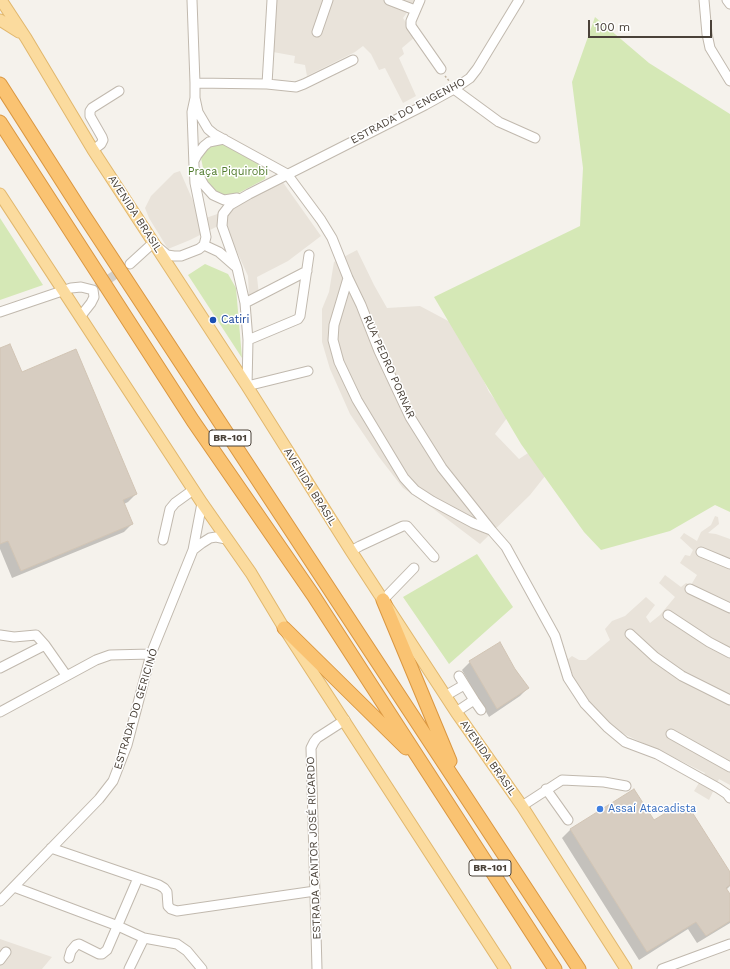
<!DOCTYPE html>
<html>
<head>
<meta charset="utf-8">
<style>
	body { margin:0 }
	#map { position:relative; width:730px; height:969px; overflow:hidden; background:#f5f2ec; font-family:"Work Sans",sans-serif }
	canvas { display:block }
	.scale { position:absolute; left:588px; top:20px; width:124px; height:18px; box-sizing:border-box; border:2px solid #4a4239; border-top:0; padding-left:5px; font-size:12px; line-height:14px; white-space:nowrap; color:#4a4239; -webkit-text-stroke:3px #fff; paint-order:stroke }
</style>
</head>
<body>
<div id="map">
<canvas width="730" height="969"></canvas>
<div class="scale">100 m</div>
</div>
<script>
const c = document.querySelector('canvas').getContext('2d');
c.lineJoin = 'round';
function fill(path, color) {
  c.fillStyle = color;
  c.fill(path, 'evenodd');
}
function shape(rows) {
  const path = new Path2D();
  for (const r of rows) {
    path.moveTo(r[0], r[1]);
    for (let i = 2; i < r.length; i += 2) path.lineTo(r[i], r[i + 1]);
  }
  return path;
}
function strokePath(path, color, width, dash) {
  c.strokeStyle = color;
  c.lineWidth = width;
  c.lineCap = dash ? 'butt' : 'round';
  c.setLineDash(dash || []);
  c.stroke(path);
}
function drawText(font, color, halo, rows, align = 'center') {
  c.font = font + ' "Work Sans",sans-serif';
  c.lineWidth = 3;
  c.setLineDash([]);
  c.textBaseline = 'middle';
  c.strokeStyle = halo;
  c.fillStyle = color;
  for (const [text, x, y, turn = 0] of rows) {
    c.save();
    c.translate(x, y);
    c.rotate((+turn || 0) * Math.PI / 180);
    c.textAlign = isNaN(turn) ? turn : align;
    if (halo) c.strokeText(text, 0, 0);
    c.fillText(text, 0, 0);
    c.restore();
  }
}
const residential = shape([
	[277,0,416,0,403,18,415,37,402,48,404,54,399,58,416,96,403,103,385,68,379,70,371,54,363,46,355,52,307,76,305,65,294,63,295,56,273,52],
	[180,171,197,210,200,220,226,211,282,181,321,236,288,261,257,277,259,295,249,297,248,276,224,223,190,240,168,249,149,218,145,208,151,196,174,173],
	[357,250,374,285,387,308,420,306,467,331,483,379,489,392,504,411,507,418,495,434,519,459,540,445,553,466,530,495,480,544,431,507,403,488,379,457,350,414,330,369,322,342,322,309,329,292,334,262],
	[715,516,718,517,719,524,708,533,716,534,730,539,730,785,719,779,709,800,694,791,705,773,671,756,669,759,664,753,626,735,616,729,599,713,578,689,567,660,572,656,579,660,586,660,610,640,605,629,612,621,625,616,646,597,655,605,646,617,650,623,660,615,675,597,659,583,665,575,681,587,686,583,691,585,697,575,680,563,685,555,690,556,693,550,680,538,684,533,697,541,701,532,711,525],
	[0,939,52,957,42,969,0,969]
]);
const green = shape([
	[595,17,649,63,730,114,730,512,715,505,670,531,601,550,584,532,521,444,434,297,580,226,583,168,572,82],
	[221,144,226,144,263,165,266,172,265,179,233,196,219,196,206,183,201,158,204,150,212,145],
	[0,218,43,285,0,300],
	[205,264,228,274,236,288,242,358,188,275],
	[477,554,513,607,449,664,403,597]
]);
const shadow = shape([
	[0,349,21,373,136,494,128,502,124,504,132,524,124,532,12,578,0,549],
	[470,662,515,669,528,688,520,696,489,717,462,670],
	[634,790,654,822,730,874,730,886,726,890,730,896,730,923,697,943,688,929,639,960,562,838,570,830]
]);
const building = shape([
	[10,344,22,372,76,349,137,494,123,500,133,524,21,571,8,541,0,544,0,348,10,344],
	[500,642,515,669,529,688,497,709,469,661,500,642],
	[634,789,654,820,679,805,692,812,730,872,730,885,726,888,730,894,730,921,706,936,696,922,647,952,570,829,634,789]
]);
const minorTunnel = shape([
	[97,287,125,268]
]);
const path = shape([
	[445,76,450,82]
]);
const minor = shape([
	[389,0,415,10],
	[420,0,411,21,411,26,441,69],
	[704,0,707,34,710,48,730,81],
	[727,0,730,4],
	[317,32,328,0],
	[195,83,267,84,296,87,304,84,353,60],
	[267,84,272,0],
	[454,89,499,122,535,138],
	[195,98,198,112,208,129,214,134,287,174,321,220,332,238,348,278,361,305,379,351,410,417,442,468,492,531,506,547,555,636,568,678,585,704,607,727,625,742,657,754,718,788,727,794,730,798],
	[93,150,101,144,103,140,102,137,90,116,90,111,92,108,119,91],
	[194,161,197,155,204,146,209,142,224,139],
	[196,171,204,185,213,195,224,200,237,198],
	[204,245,219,252,235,266],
	[130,264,153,243,167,255,174,256,181,256,199,249,204,245,206,237,195,183,194,166,192,112,195,98,195,83,192,0],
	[348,278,334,325,333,340,339,362,357,400,404,478,415,490,432,501,473,523,491,530],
	[245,303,307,271],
	[0,312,71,288,81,287,93,290],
	[80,317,91,303,94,297,93,290],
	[248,340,298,319,300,316,309,255],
	[308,371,247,386,248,340,245,303,237,268,222,226,223,214,230,205,249,194,425,105,454,89,470,78,477,69,519,0],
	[163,540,170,509,175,503,193,490],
	[193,550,202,543,210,538,216,537,226,539],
	[351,551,360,546,403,526,407,526,434,557],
	[701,552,730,564],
	[690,589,730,608],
	[383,600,414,568],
	[668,615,709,642,730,653],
	[630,634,655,657,682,676,730,700],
	[0,635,14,637,36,635,45,645,66,675],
	[0,668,45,645],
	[459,676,474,700],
	[445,696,464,685],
	[0,712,96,660,110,655,151,654],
	[456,712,474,700,481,710],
	[671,734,730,767],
	[546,789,568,820],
	[522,806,562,780,604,782,626,786],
	[51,848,159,885,164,888,167,892,168,906,171,909,177,911,315,891],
	[14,887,118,926,144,938,129,969],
	[0,901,99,799,113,781,127,745,151,654,193,550,202,503],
	[144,938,177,944,187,951,202,969],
	[69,958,71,951,76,945,79,944,99,954,102,954,107,950,138,878],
	[0,960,6,952],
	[317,969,311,748,314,742,317,738,345,720],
	[662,969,730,944]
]);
const major = shape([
	[1,0,26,38,93,150,247,386,351,551,456,712,522,806,626,969],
	[0,20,19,32],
	[0,194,202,503,251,573,284,628,505,969]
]);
const highway = shape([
	[0,84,83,214,579,969],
	[0,122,193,421,313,595,555,969],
	[383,600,450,761],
	[284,628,406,748]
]);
const markers = [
	[213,320,4,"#1a4fb4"],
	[600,809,4,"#3f7fe0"]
];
const shields = [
	[230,438,42],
	[490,868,42]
];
const shieldNames = [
	["BR-101",230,438],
	["BR-101",490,868]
];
const streetNames = [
	["ESTRADA DO ENGENHO",408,111,-28],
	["AVENIDA BRASIL",135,214,57],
	["RUA PEDRO PORNAR",389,367,66],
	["AVENIDA BRASIL",310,487,58],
	["ESTRADA DO GERICINÓ",136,709,-73],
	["AVENIDA BRASIL",488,758,55],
	["ESTRADA CANTOR JOSÉ RICARDO",314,848,-92]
];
const parkNames = [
	["Praça Piquirobi",228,172]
];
const transitNames = [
	["Catiri",221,320]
];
const shopNames = [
	["Assaí Atacadista",608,809]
];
fill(residential, '#e9e3da');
fill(green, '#d5e8b6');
fill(shadow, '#0003');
fill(building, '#d7cdc1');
strokePath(building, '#d1c4b4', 1);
strokePath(minorTunnel, '#d3cfc8', 9, [9, 4.5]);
strokePath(minor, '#c1b9ae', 11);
strokePath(major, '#e1b76d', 13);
strokePath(highway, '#da9741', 15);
strokePath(path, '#c2b4a0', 1.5, [2, 2]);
strokePath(minor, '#fff', 9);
strokePath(major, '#fbdb9e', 11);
strokePath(highway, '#fac372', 13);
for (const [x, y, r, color] of markers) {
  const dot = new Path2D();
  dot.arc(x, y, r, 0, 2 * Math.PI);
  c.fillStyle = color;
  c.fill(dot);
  strokePath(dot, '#fff', 1.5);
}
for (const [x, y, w] of shields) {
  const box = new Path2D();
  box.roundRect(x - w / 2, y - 8, w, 16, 3);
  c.fillStyle = '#fff';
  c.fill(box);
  strokePath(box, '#4a4239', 1);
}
drawText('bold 10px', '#4a4239', null, shieldNames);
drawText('11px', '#4a4239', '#fff', streetNames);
drawText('11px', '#507b2d', '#fff', parkNames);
drawText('11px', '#164399', '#fff', transitNames, 'left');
drawText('11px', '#366cbe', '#fff', shopNames, 'left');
</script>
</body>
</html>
